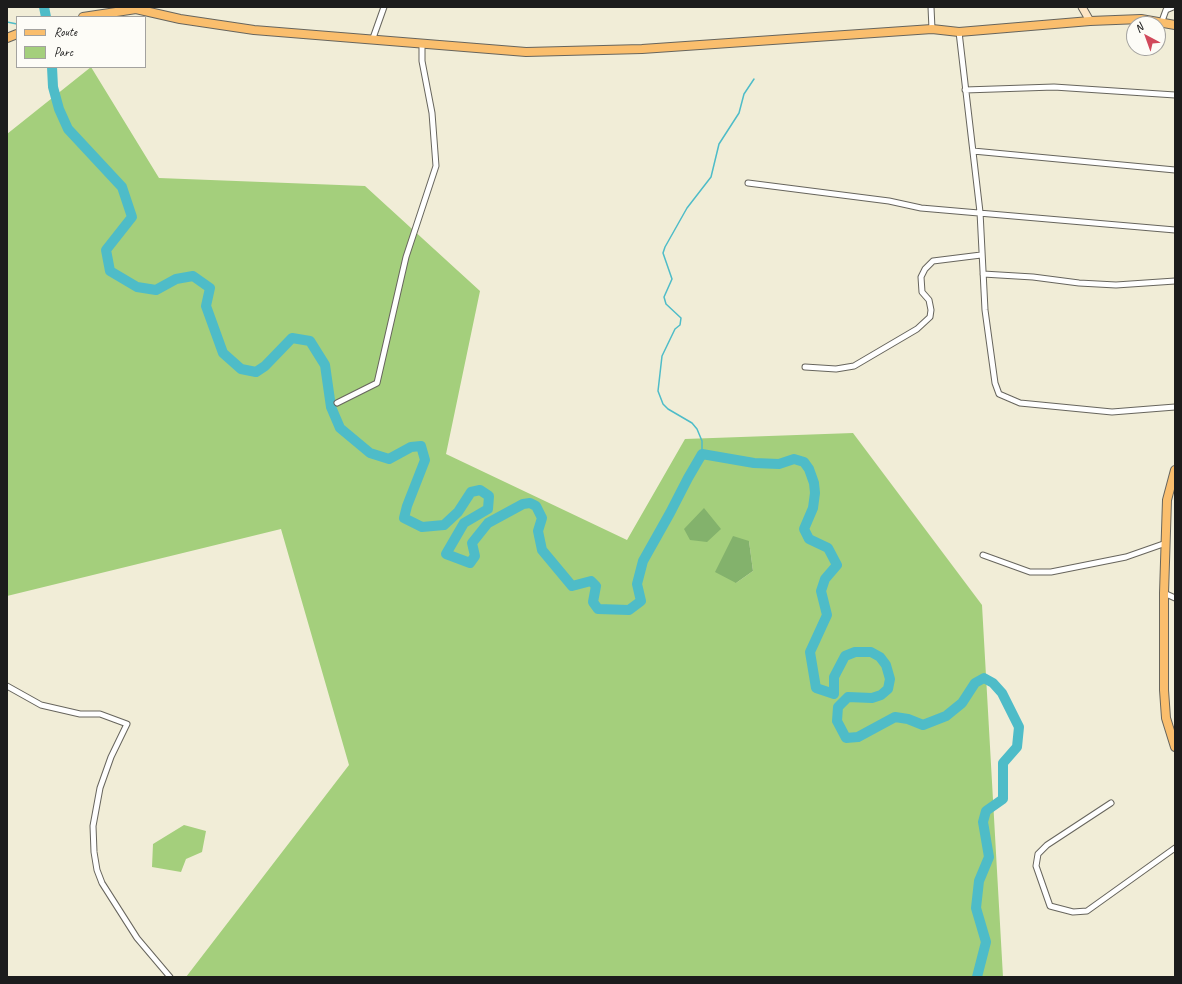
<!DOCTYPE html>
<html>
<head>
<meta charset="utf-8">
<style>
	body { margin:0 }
	#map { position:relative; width:1182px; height:984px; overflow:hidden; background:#f1edd7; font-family:Caveat,sans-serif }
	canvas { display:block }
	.frame { position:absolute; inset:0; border:8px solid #1c1c1c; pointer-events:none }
	.legend { position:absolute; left:16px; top:16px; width:130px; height:52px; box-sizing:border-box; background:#fdfcf7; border:1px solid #a3a29f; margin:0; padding:5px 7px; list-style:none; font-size:12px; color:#1c1c1c }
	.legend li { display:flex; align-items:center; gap:8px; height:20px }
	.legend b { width:20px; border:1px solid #a3a29f }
	.north { position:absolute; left:1126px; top:16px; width:40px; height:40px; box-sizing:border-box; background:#fdfcf7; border:1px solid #a3a29f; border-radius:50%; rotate:319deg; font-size:11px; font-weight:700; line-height:16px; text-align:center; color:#1c1c1c }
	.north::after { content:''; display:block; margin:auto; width:14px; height:18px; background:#d1495b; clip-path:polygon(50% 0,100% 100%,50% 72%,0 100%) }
</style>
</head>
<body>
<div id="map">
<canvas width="1182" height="984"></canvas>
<div class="frame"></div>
<ul class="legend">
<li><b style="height:5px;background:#fabe6d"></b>Route</li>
<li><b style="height:11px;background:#a4cf7c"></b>Parc</li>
</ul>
<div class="north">N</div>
</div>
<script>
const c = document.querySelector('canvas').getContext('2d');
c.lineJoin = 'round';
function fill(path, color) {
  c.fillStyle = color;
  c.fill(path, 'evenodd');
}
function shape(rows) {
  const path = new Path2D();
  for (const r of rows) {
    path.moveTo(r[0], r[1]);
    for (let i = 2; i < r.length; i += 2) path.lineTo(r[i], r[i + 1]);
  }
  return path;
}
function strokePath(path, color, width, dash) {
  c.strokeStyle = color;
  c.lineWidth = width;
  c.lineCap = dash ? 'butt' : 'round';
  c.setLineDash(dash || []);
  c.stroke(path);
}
const green = shape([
	[91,67,159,178,365,186,480,291,446,454,627,540,685,439,853,433,982,605,1003,977,186,977,349,765,281,529,7,596,7,134],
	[749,541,753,571,736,583],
	[184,825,206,831,202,852,186,859,181,872,152,867,153,844]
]);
const forest = shape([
	[704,508,721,529,707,542,690,540,684,529],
	[733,536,749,541,753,571,736,583,715,572]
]);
const stream = shape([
	[7,22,17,24],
	[702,454,702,441,697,429,692,423,668,409,663,404,658,391,662,356,675,329,680,325,681,318,666,304,664,297,672,279,663,253,665,247,687,208,711,177,719,144,739,113,744,94,754,79]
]);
const river = shape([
	[44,7,46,17],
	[52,67,53,87,59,109,68,129,122,187,132,217,106,250,110,271,137,287,156,290,176,279,193,276,210,288,206,306,223,353,241,369,256,372,265,366,292,338,310,341,325,365,331,407,340,428,370,453,389,459,411,447,421,446,425,460,407,506,404,518,422,527,444,525,458,512,471,492,480,490,489,496,488,509,464,523,446,554,470,563,475,556,472,543,488,523,523,504,530,503,536,506,542,518,538,531,542,550,572,586,591,581,596,586,593,602,598,609,629,610,641,601,637,584,643,561,670,513,688,478,702,454,754,463,779,464,794,459,804,462,809,469,814,483,815,493,813,508,804,529,809,539,828,548,837,565,825,579,821,591,827,615,810,652,816,688,834,694,834,677,845,656,855,652,871,652,880,657,886,665,890,679,888,689,881,695,872,698,848,697,838,707,837,721,846,738,858,737,895,717,908,719,923,725,946,716,962,703,975,683,984,678,993,683,1002,693,1019,727,1017,747,1003,763,1003,799,986,811,983,822,989,857,979,881,976,908,986,942,977,977]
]);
const minor = shape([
	[931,7,932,29],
	[1162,21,1166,10,1173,7],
	[959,32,980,212,985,310,995,383,999,394,1020,403,1112,412,1175,407],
	[373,38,384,7],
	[965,90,1054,87,1175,95],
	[973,151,1175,170],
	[748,183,889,201,921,208,1175,230],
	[983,274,1033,277,1079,283,1116,285,1175,281],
	[805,367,836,369,854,366,917,329,930,317,931,310,929,300,922,292,921,277,925,269,933,261,981,255],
	[337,403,377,383,406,257,436,166,432,113,422,61,422,43],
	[983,555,1030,572,1051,572,1126,557,1166,543],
	[1164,593,1175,598],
	[7,686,41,705,80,714,100,714,127,724,111,757,100,788,93,826,94,852,97,870,102,883,137,938,170,977],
	[1111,803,1047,845,1038,854,1036,866,1050,906,1073,912,1087,911,1175,848]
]);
const secondary = shape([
	[1082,7,1090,21]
]);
const primary = shape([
	[83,17,136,9,180,19,254,30,526,52,642,49,932,29,959,32,1090,21,1141,19,1175,25],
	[7,38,17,34],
	[1175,470,1167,500,1164,593,1164,690,1166,718,1175,747]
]);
fill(green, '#a4cf7c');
fill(forest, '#83b26c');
strokePath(stream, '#4ebcc8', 1.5);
strokePath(river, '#4ebcc8', 10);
strokePath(minor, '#67655d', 7);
strokePath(secondary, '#67655d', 9);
strokePath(primary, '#67655d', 10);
strokePath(minor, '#fff', 5);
strokePath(secondary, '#fde5c5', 7);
strokePath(primary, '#fabe6d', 8);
</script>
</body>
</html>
